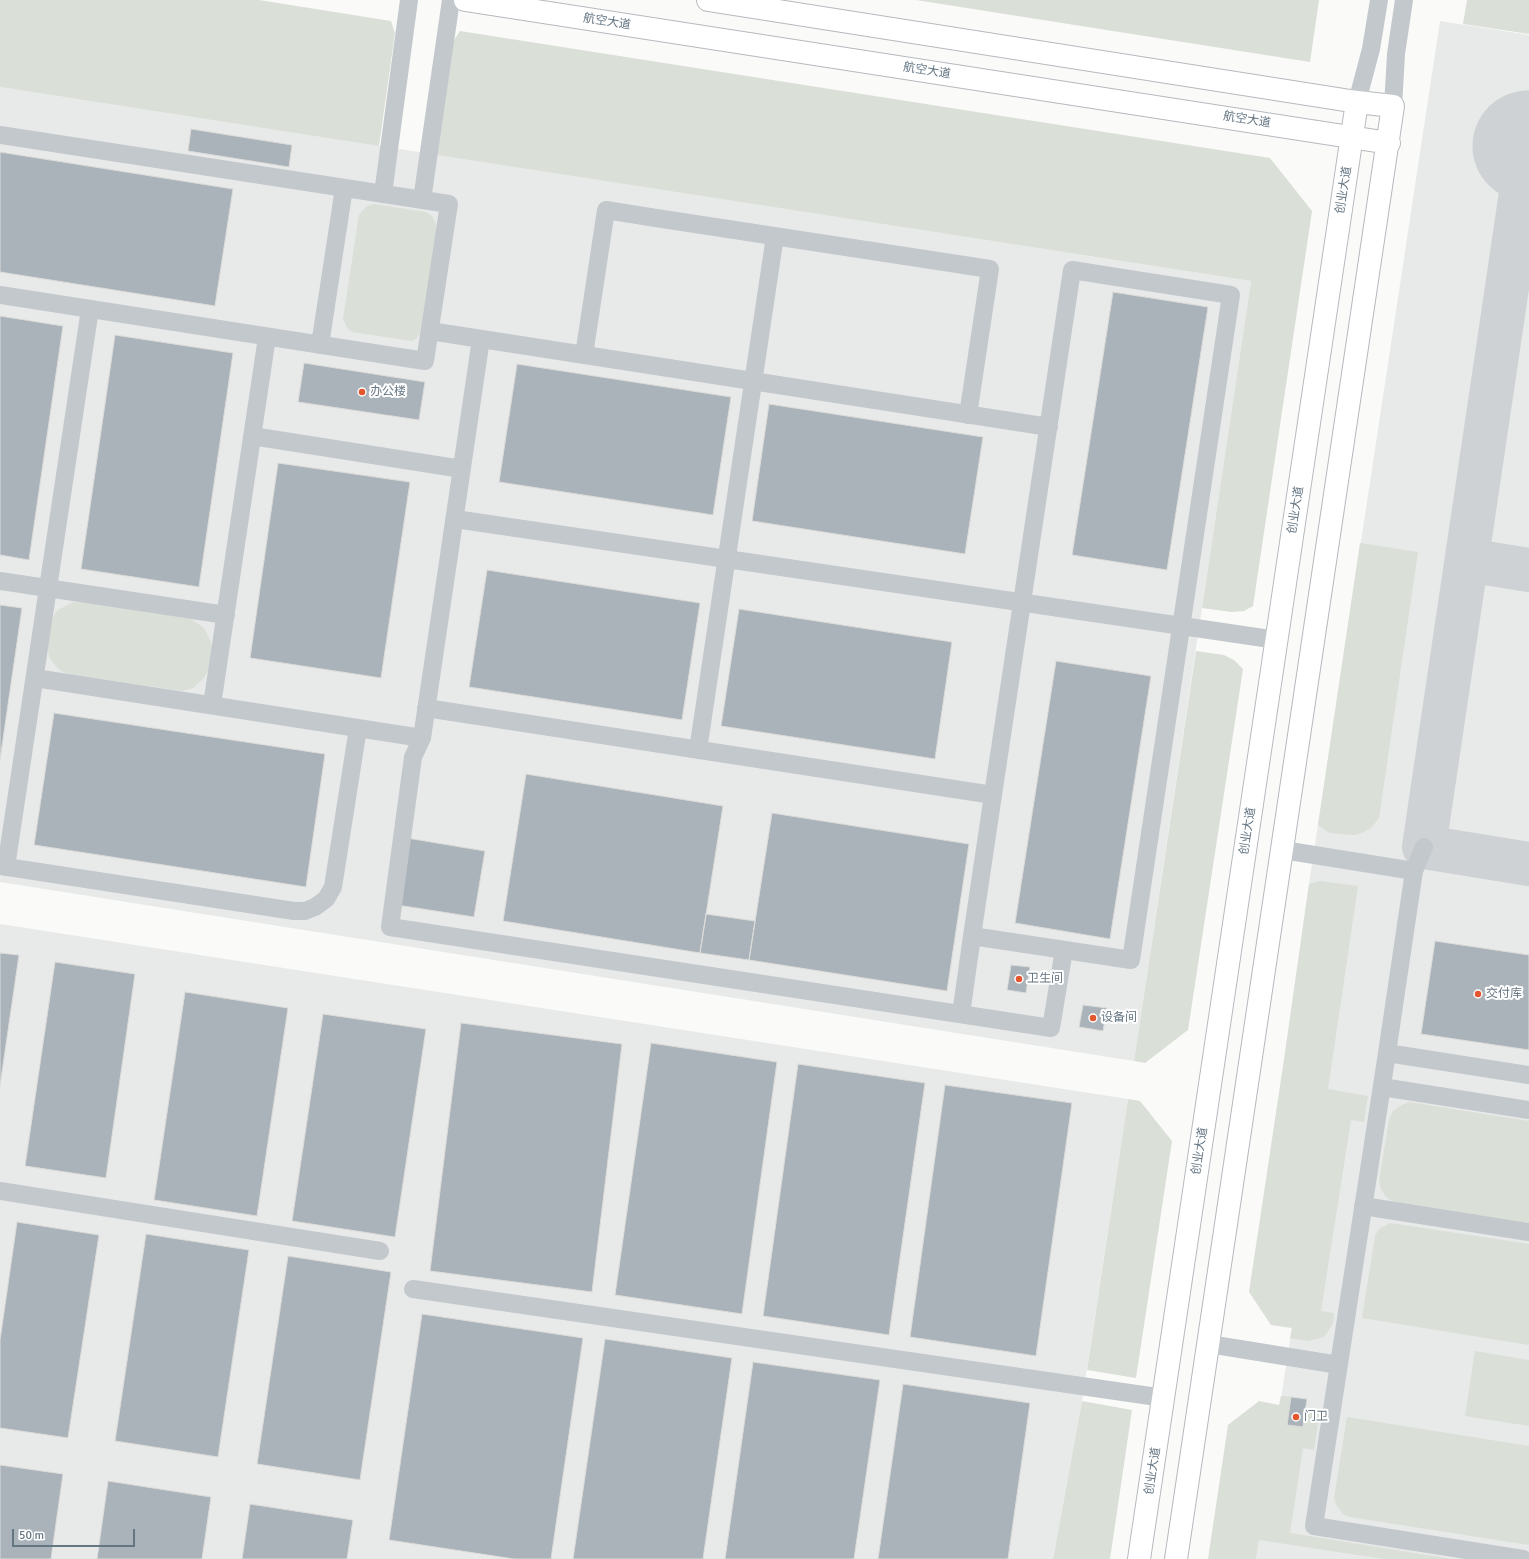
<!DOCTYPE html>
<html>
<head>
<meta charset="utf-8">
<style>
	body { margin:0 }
	#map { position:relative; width:1529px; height:1559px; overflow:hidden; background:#fafaf8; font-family:Signika,sans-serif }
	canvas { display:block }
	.scale { position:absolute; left:12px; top:1529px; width:123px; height:18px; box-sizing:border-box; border:2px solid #657683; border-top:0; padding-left:5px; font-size:12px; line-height:14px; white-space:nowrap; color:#657683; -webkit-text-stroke:3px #fff; paint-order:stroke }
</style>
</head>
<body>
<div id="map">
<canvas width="1529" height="1559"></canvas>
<div class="scale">50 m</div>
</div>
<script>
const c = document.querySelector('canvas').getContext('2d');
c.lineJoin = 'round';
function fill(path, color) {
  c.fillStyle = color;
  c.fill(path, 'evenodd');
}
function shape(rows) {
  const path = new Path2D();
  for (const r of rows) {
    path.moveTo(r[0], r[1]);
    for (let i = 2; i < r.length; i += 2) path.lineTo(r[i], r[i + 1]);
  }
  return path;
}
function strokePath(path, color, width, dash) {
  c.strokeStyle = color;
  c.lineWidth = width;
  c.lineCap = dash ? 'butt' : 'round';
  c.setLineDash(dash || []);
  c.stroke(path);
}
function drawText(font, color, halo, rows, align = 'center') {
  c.font = font + ' Signika,"Noto Sans SC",sans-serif';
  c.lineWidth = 4;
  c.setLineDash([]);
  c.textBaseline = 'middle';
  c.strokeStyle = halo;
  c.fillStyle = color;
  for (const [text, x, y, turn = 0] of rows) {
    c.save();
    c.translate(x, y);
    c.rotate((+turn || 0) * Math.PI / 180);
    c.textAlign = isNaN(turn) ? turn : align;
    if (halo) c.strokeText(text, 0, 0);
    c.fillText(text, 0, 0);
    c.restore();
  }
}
const built = shape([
	[1440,21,1529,35,1529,1559,1256,1559,1292,1328,1286,1046,1309,884],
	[0,87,1251,281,1134,1061,0,882],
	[0,924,1128,1099,1082,1401,1053,1559,0,1559]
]);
const green = shape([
	[0,0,259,0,391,21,395,33,379,146,0,87],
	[916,0,1319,0,1310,62],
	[1467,0,1529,0,1529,34,1463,24],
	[460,31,1270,158,1312,211,1253,606,1244,611,1232,612,1202,608,1251,281,437,155,454,40],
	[374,204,426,212,432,216,437,226,420,333,416,339,411,341,353,332,348,329,343,319,359,215,367,206],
	[1360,543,1418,552,1379,818,1371,828,1362,833,1354,835,1330,833,1318,825],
	[73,602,83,602,191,619,204,628,211,642,212,650,208,670,204,678,193,688,182,691,68,674,61,671,54,664,49,657,48,648,51,623,54,615,58,610],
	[1196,651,1224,655,1234,660,1243,669,1188,1030,1145,1063,1134,1061],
	[1319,881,1358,886,1328,1089,1368,1096,1364,1122,1351,1120,1321,1311,1334,1313,1333,1323,1324,1337,1308,1341,1290,1338,1292,1328,1271,1325,1249,1292,1286,1046,1309,884],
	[1128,1099,1140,1101,1172,1141,1136,1378,1087,1370],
	[1409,1102,1529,1121,1529,1223,1398,1203,1392,1201,1386,1197,1381,1189,1379,1181,1389,1120,1393,1111,1400,1106],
	[1390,1223,1529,1244,1529,1345,1362,1318,1375,1236,1379,1229],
	[1475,1351,1529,1360,1529,1426,1465,1416],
	[1281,1396,1291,1397,1287,1425,1303,1427,1306,1410,1320,1411,1314,1450,1303,1448,1290,1533,1452,1559,1384,1559,1259,1540,1256,1559,1208,1559,1228,1425,1259,1401,1279,1405],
	[1082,1401,1132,1410,1110,1559,1053,1559],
	[1347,1417,1529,1446,1529,1545,1350,1517,1344,1515,1336,1505,1334,1498]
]);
const taxiway = shape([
	[1528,146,1424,847,1529,864],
	[1467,560,1529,570]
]);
const runway = shape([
	[1528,146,1529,146]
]);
const building = shape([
	[191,129,292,145,289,167,188,151,191,129],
	[0,152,233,189,215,306,0,272,0,152],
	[1113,292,1208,307,1167,570,1072,555,1113,292],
	[0,316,63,326,29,560,0,555,0,316],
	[115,335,233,353,199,587,81,569,115,335],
	[304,363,425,382,419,420,298,402,304,363],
	[517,364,731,397,713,515,499,482,517,364],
	[769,404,983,437,965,554,752,521,769,404],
	[278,463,410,482,381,678,250,658,278,463],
	[487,570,700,603,682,720,469,687,487,570],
	[0,605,22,608,0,760,0,605],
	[739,609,952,642,935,759,721,726,739,609],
	[1056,661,1151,676,1110,939,1015,923,1056,661],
	[54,713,325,754,306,887,34,845,54,713],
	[526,774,723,806,700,953,503,921,526,774],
	[772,813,969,844,947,991,749,960,772,813],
	[407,838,485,851,474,917,397,905,407,838],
	[706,914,755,921,749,960,700,953,706,914],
	[1435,941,1529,955,1529,1050,1421,1034,1435,941],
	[0,953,19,955,0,1086,0,953],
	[55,962,135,974,106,1178,25,1166,55,962],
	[1011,965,1030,967,1026,993,1007,990,1011,965],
	[185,992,288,1008,257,1216,154,1200,185,992],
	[1083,1005,1107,1008,1103,1031,1079,1027,1083,1005],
	[323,1014,426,1029,395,1237,292,1221,323,1014],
	[461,1023,622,1044,592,1292,430,1271,461,1023],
	[651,1043,777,1062,742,1314,615,1295,651,1043],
	[798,1064,925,1083,889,1335,763,1316,798,1064],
	[945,1085,1072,1103,1036,1356,910,1337,945,1085],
	[17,1222,99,1235,68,1438,0,1428,0,1340,17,1222],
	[146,1234,249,1250,218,1457,115,1441,146,1234],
	[288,1256,391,1272,360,1480,257,1464,288,1256],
	[422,1314,583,1338,551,1559,514,1559,389,1540,422,1314],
	[605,1339,732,1358,703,1559,573,1559,605,1339],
	[753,1362,880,1380,854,1559,725,1559,753,1362],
	[903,1384,1030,1403,1008,1559,878,1559,903,1384],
	[1291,1397,1307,1399,1303,1427,1287,1425,1291,1397],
	[0,1465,63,1474,51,1559,0,1559,0,1465],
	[108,1481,211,1497,202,1559,97,1559,108,1481],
	[250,1504,353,1520,347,1559,242,1559,250,1504]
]);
const minor = shape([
	[1357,102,1371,49,1379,0],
	[1393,106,1396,54,1404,0],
	[0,135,449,204,425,361,0,295],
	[383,194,409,0],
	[422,200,451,0],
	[430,331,1049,427],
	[320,345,344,188],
	[584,355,606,210,656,218,990,269,968,415],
	[252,436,462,469],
	[455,519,1277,640],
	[0,581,226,615],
	[35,678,422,738,481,339],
	[212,705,267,337],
	[426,708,993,795],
	[422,738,413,757,390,927,1051,1028,1064,950],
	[698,750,775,236],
	[1283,850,1414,871,1424,847],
	[0,866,294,911,305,911,315,907,326,899,333,887,358,728],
	[6,867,90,309],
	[1414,871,1387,1053,1529,1075],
	[961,1014,972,936,993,795,1072,270,1231,295,1131,960,972,936],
	[1387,1053,1314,1526,1523,1559],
	[1382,1087,1529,1110],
	[0,1191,380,1251],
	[1363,1206,1529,1232],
	[413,1289,1164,1398],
	[1209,1344,1339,1365]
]);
const major = shape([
	[465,0,1389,143],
	[708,0,1357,102,1393,106,1176,1559],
	[1139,1559,1357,102]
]);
const markers = [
	[362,392,4,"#e4572e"],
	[1019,979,4,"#e4572e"],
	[1478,994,4,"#e4572e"],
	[1093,1018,4,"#e4572e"],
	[1296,1417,4,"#e4572e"]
];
const streetNames = [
	["航空大道",607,22,9],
	["航空大道",927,71,9],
	["航空大道",1247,120,9],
	["创业大道",1344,190,-81],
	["创业大道",1296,510,-81],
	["创业大道",1248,831,-81],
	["创业大道",1200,1151,-81],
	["创业大道",1153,1471,-81]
];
const poiNames = [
	["办公楼",370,392],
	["卫生间",1027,979],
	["交付库",1486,994],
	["设备间",1101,1018],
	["门卫",1304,1417]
];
fill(built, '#e8e9e9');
fill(green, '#dadfd7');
strokePath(taxiway, '#ced2d4', 44);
strokePath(runway, '#ced2d4', 111);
fill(building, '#aab3b9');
strokePath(building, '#dcdcda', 1);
strokePath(major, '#b5babe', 24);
strokePath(minor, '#c3c8cc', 18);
strokePath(major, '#fff', 22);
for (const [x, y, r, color] of markers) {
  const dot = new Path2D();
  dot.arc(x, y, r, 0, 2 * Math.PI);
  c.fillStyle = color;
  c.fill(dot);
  strokePath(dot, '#fff', 1.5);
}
drawText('12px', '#657683', '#fff', streetNames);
drawText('12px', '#657683', '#fff', poiNames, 'left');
</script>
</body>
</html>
